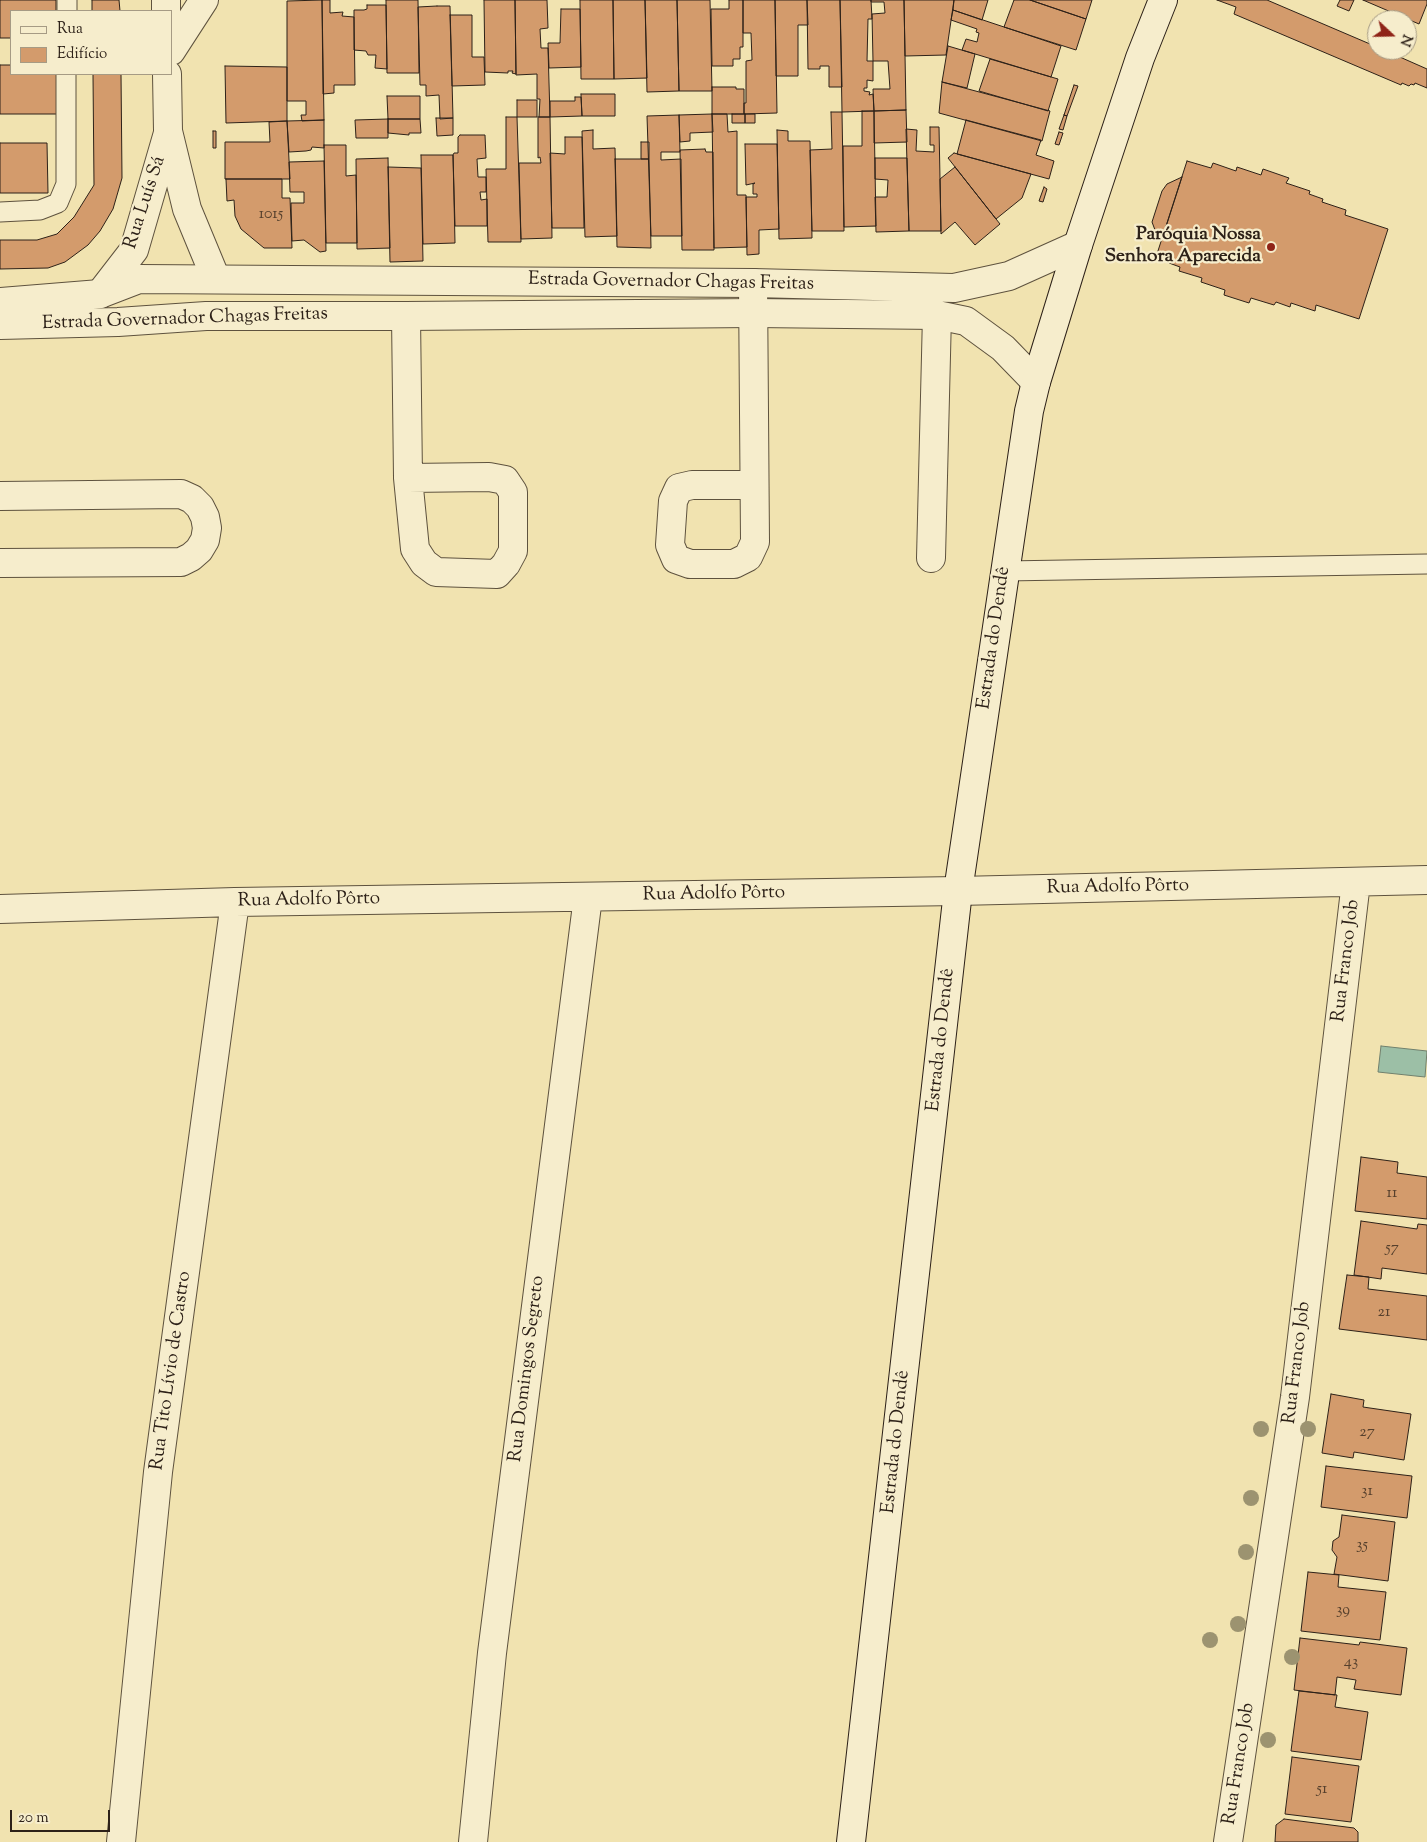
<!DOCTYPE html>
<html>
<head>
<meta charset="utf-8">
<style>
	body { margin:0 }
	#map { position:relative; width:1427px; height:1842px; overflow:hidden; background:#f1e3b0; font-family:"Sorts Mill Goudy",serif }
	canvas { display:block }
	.legend { position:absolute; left:10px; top:10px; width:162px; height:65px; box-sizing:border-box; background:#f6edcc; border:1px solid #a69b84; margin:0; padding:6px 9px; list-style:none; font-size:15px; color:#2d2118 }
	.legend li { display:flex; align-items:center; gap:10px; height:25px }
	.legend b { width:25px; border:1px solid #a69b84 }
	.north { position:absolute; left:1367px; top:10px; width:50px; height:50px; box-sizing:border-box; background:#f6edcc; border:1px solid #a69b84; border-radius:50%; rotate:111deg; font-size:14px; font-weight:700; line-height:20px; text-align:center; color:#2d2118 }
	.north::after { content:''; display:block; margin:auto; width:18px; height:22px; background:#8f2418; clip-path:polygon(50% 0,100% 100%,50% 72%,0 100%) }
	.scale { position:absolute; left:10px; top:1810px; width:100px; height:22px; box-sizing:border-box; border:2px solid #2d2118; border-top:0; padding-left:6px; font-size:15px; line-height:18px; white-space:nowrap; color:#2d2118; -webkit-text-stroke:4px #f6edcc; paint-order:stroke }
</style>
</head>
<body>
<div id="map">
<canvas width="1427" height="1842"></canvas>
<ul class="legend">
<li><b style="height:6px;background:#f6edcc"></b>Rua</li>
<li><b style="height:14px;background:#d39b6c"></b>Edifício</li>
</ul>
<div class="north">N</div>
<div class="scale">20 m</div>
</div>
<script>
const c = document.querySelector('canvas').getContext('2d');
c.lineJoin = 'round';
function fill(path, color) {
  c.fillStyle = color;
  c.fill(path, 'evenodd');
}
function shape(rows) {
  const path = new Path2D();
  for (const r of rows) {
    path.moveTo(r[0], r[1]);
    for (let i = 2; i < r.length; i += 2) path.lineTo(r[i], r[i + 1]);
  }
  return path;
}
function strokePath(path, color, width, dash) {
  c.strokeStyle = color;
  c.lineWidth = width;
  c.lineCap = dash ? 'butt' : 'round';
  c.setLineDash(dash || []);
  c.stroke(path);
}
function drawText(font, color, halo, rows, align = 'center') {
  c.font = font + ' "Sorts Mill Goudy",serif';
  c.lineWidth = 4.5;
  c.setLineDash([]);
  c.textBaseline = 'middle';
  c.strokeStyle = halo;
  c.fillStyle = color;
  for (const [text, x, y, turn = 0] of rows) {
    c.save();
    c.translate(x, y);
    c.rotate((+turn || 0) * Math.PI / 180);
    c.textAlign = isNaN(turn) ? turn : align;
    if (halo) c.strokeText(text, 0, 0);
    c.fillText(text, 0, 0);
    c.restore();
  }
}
const water = shape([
	[1381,1046,1427,1051,1425,1077,1378,1072,1381,1046]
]);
const building = shape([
	[0,0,56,0,56,11,11,11,11,38,0,38,0,0],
	[92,0,119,0,120,11,92,11,92,0],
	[322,0,330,0,330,13,343,12,342,16,354,17,355,85,334,85,334,93,323,94,322,0],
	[322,0,324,120,302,121,301,115,306,115,306,101,287,101,287,1,322,0],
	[386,0,418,0,419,73,387,73,386,0],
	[484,0,515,0,516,74,512,73,513,71,508,71,508,73,485,72,484,0],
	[515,0,547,0,548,28,540,29,541,48,548,48,550,117,539,117,540,99,537,99,537,74,516,75,515,0],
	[580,0,613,0,614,79,581,79,580,0],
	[613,0,645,0,647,78,614,79,613,0],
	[645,0,677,0,679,91,647,92,645,0],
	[677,0,710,0,712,91,679,91,677,0],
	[729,0,743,0,743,47,740,47,740,59,733,59,733,66,712,66,711,9,729,9,729,0],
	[743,0,775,0,777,113,744,114,744,103,746,103,746,61,752,60,751,33,743,33,743,0],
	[775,0,807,0,808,25,798,25,798,76,776,76,775,0],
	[807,0,840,0,842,87,829,87,829,66,820,66,820,69,808,69,807,0],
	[840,0,871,0,872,19,868,19,867,61,873,61,873,81,867,80,867,88,864,88,864,91,870,92,869,95,873,94,874,111,842,112,840,0],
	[871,0,904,0,906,110,874,111,873,89,890,89,888,61,873,61,872,14,885,13,884,2,871,2,871,0],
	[904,0,954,0,946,55,905,56,904,0],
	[954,0,988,0,982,20,953,10,954,0],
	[1014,0,1030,0,1086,19,1076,50,1004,27,1014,0],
	[1030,0,1092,0,1086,19,1030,0],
	[1217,0,1267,0,1377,47,1377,50,1384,50,1427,69,1427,88,1415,83,1414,85,1411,84,1409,86,1402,83,1401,85,1234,14,1236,7,1217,0],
	[1340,0,1354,0,1349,11,1337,6,1340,0],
	[1363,0,1427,0,1427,4,1419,24,1363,0],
	[367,5,386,5,387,69,375,68,376,55,368,55,366,51,354,50,354,10,364,10,367,9,367,5],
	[437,6,450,6,453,118,440,119,439,95,426,96,426,85,420,85,418,7,437,6],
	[561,9,580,9,581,67,549,68,548,43,560,43,561,9],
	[953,10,1061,46,1051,77,962,50,966,39,977,42,979,33,976,32,977,29,951,20,953,10],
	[450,15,472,15,472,57,484,57,485,85,452,86,450,15],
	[948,46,975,54,967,88,942,82,948,46],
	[990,59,1058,79,1048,111,979,91,990,59],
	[0,65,11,65,11,74,57,74,57,114,0,114,0,65],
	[225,66,287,67,287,121,226,123,225,66],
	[93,74,121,74,122,178,113,209,100,231,88,245,65,262,48,268,0,269,0,240,37,240,57,234,74,217,94,185,93,74],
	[942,82,1050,111,1042,141,939,113,942,82],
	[1074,85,1078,86,1067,116,1064,115,1074,85],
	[712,87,736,87,736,89,744,89,744,114,712,114,712,87],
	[581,94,615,94,615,116,582,116,581,94],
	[387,96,420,96,420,119,388,119,387,96],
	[575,97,581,97,582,116,550,117,550,101,575,101,575,97],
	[517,100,537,100,537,117,517,117,517,100],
	[906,110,907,142,874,143,874,111,906,110],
	[862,111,874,111,876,226,844,227,843,146,862,146,862,111],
	[831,112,842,112,844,231,812,231,810,150,832,149,831,112],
	[712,114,713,132,690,133,690,141,680,142,679,115,712,114],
	[712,114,727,114,728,132,737,131,737,195,746,195,747,247,714,248,712,114],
	[732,114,745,114,745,123,732,123,732,114],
	[745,114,755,114,755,123,745,123,745,114],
	[679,115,680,152,661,152,661,160,681,159,682,236,651,236,647,116,679,115],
	[1064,115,1067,116,1063,130,1059,129,1064,115],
	[506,117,517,117,521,242,488,242,486,169,506,169,506,117],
	[538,117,550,117,552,238,521,239,519,163,541,163,540,157,538,158,538,117],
	[436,118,453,118,453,135,437,136,436,118],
	[388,119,388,138,356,138,355,120,388,119],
	[388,119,420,119,421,133,409,133,409,135,388,133,388,119],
	[324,120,324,148,312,147,311,150,306,151,289,152,287,121,324,120],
	[966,120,1041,140,1036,155,1054,161,1049,179,957,154,966,120],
	[287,121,290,179,225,179,225,142,270,142,269,122,287,121],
	[930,127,939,127,941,231,909,231,906,129,917,130,916,151,934,152,934,145,930,145,930,127],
	[593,130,593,149,615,148,617,236,585,237,582,131,593,130],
	[777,130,788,131,788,141,810,141,812,238,779,239,777,130],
	[213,131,216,131,216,148,213,148,213,131],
	[1059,132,1063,133,1059,145,1055,144,1059,132],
	[460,135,485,135,486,158,477,159,478,177,486,177,486,192,480,192,481,200,487,199,487,226,455,226,453,155,454,153,458,153,458,137,460,135],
	[565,137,582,137,584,228,552,228,550,153,565,154,565,137],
	[641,142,649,142,649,159,641,159,641,142],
	[0,143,47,143,48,193,0,193,0,143],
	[745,144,777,144,779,229,759,230,759,254,747,255,746,197,757,197,757,194,753,194,753,184,755,183,746,185,745,144],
	[324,145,346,145,346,176,356,175,357,243,326,243,324,145],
	[705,149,706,152,713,152,714,250,682,250,680,150,705,149],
	[954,153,1031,174,1022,198,996,219,948,158,954,153],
	[421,155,453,155,455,243,423,244,421,155],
	[388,158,390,248,357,249,356,159,388,158],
	[875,158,907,158,909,231,876,232,875,197,887,197,888,180,875,179,875,158],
	[615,159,649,159,651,248,617,247,615,159],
	[324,161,326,251,320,252,304,240,292,241,291,203,304,203,304,192,290,192,289,162,324,161],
	[1187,161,1211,168,1213,163,1236,171,1237,167,1261,175,1263,169,1289,178,1286,183,1310,191,1309,194,1323,199,1322,202,1346,210,1345,215,1388,229,1359,319,1316,305,1315,311,1291,303,1290,307,1276,302,1274,305,1251,298,1249,303,1224,295,1225,290,1201,282,1202,278,1179,271,1180,267,1169,263,1170,262,1156,257,1187,161],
	[388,167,421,168,423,261,390,262,388,167],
	[955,167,1000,224,975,245,955,222,941,234,940,179,955,167],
	[1182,177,1163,236,1155,230,1152,222,1162,191,1167,184,1182,177],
	[226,179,282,179,282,198,290,198,292,248,264,248,241,229,235,216,234,200,227,201,226,179],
	[1044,187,1047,189,1043,202,1039,201,1044,187],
	[1361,1157,1398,1162,1397,1173,1427,1177,1427,1219,1355,1211,1361,1157],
	[1361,1221,1417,1229,1418,1224,1427,1225,1427,1274,1382,1268,1381,1279,1354,1275,1361,1221],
	[1347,1275,1369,1277,1368,1289,1427,1296,1427,1340,1339,1329,1347,1275],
	[1331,1394,1364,1400,1363,1407,1411,1414,1404,1460,1354,1452,1353,1458,1322,1453,1331,1394],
	[1326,1466,1412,1476,1407,1518,1321,1507,1326,1466],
	[1342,1515,1395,1522,1388,1581,1334,1574,1337,1557,1332,1550,1333,1541,1339,1537,1342,1515],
	[1308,1572,1339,1575,1338,1587,1386,1592,1380,1640,1301,1631,1308,1572],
	[1300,1638,1359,1645,1360,1642,1407,1648,1401,1695,1354,1689,1356,1680,1337,1677,1335,1695,1294,1690,1300,1638],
	[1299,1691,1337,1695,1335,1707,1368,1712,1361,1760,1291,1751,1299,1691],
	[1292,1757,1359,1766,1351,1822,1285,1814,1292,1757],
	[1284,1819,1354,1828,1358,1832,1358,1842,1275,1842,1276,1825,1284,1819]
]);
const service = shape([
	[67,11,67,0],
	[0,212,40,210,58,203,66,184,66,74],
	[1005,571,1427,564]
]);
const minor = shape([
	[166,0,166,11],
	[171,51,204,0],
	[167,74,168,131,187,209,216,279],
	[753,283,755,542,748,557,734,564,690,564,676,559,670,545,673,501,679,488,692,485,754,485],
	[100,294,134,250,168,133],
	[406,316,408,478,415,549,424,563,436,572,497,574,506,564,513,551,513,492,505,480,489,477,408,478],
	[0,496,181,494,192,499,200,507,205,517,207,528,205,540,199,550,191,557,181,562,0,563],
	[931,558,937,315],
	[0,909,235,902,958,891,1427,880],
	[121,1842,158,1472,235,902],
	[473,1842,492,1653,588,897],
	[1228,1842,1295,1397,1356,882]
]);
const tertiary = shape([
	[0,302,100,294,139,279,753,283,954,288,1009,276,1078,245],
	[0,325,118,322,206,316,406,316,754,313,937,315,966,321,1003,348,1036,382]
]);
const secondary = shape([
	[851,1842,958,891,1029,411,1036,382,1078,245,1140,58,1163,0]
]);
const trees = [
	[1261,1429],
	[1308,1429],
	[1251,1498],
	[1246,1552],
	[1238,1624],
	[1210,1640],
	[1292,1657],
	[1268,1740]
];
const markers = [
	[1271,247,5,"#8f2418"]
];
const numberNames = [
	["1015",271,215],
	["11",1392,1194],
	["57",1392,1249],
	["21",1384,1313],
	["27",1367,1433],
	["31",1367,1492],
	["35",1362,1546],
	["39",1343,1611],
	["43",1351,1663],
	["51",1322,1790]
];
const streetNames = [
	["Rua Luís Sá",146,203,-72],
	["Estrada Governador Chagas Freitas",671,283,1],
	["Estrada Governador Chagas Freitas",185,320,-2],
	["Estrada do Dendê",995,638,-82],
	["Rua Adolfo Pôrto",1118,888,-1],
	["Rua Adolfo Pôrto",714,895,-1],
	["Rua Adolfo Pôrto",309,901,-1],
	["Rua Franco Job",1347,961,-83],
	["Estrada do Dendê",942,1040,-84],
	["Rua Franco Job",1298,1363,-83],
	["Rua Domingos Segreto",528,1369,-83],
	["Rua Tito Lívio de Castro",172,1371,-82],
	["Estrada do Dendê",897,1442,-84],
	["Rua Franco Job",1240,1764,-81]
];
const poiNames = [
	["Paróquia Nossa",1261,236],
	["Senhora Aparecida",1261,258]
];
fill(water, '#9cbfa6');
strokePath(water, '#70806d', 1);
fill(building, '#d39b6c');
strokePath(building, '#2d2118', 1);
strokePath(service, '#5e523e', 21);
strokePath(minor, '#5e523e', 30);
strokePath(tertiary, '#5e523e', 30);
strokePath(secondary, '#2d2118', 30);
strokePath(service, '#f6edcc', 19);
strokePath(minor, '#f6edcc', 28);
strokePath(tertiary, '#f6edcc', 28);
strokePath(secondary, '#f6edcc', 28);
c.fillStyle = '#9c9370';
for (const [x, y] of trees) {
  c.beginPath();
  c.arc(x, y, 8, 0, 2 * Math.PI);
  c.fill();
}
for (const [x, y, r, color] of markers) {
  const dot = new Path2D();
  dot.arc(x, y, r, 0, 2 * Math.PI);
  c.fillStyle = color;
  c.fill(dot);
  strokePath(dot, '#f6edcc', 2);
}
drawText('16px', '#56402d', null, numberNames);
drawText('19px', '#2d2118', '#f6edcc', streetNames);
drawText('bold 19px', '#2d2118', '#f6edcc', poiNames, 'right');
</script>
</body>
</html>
